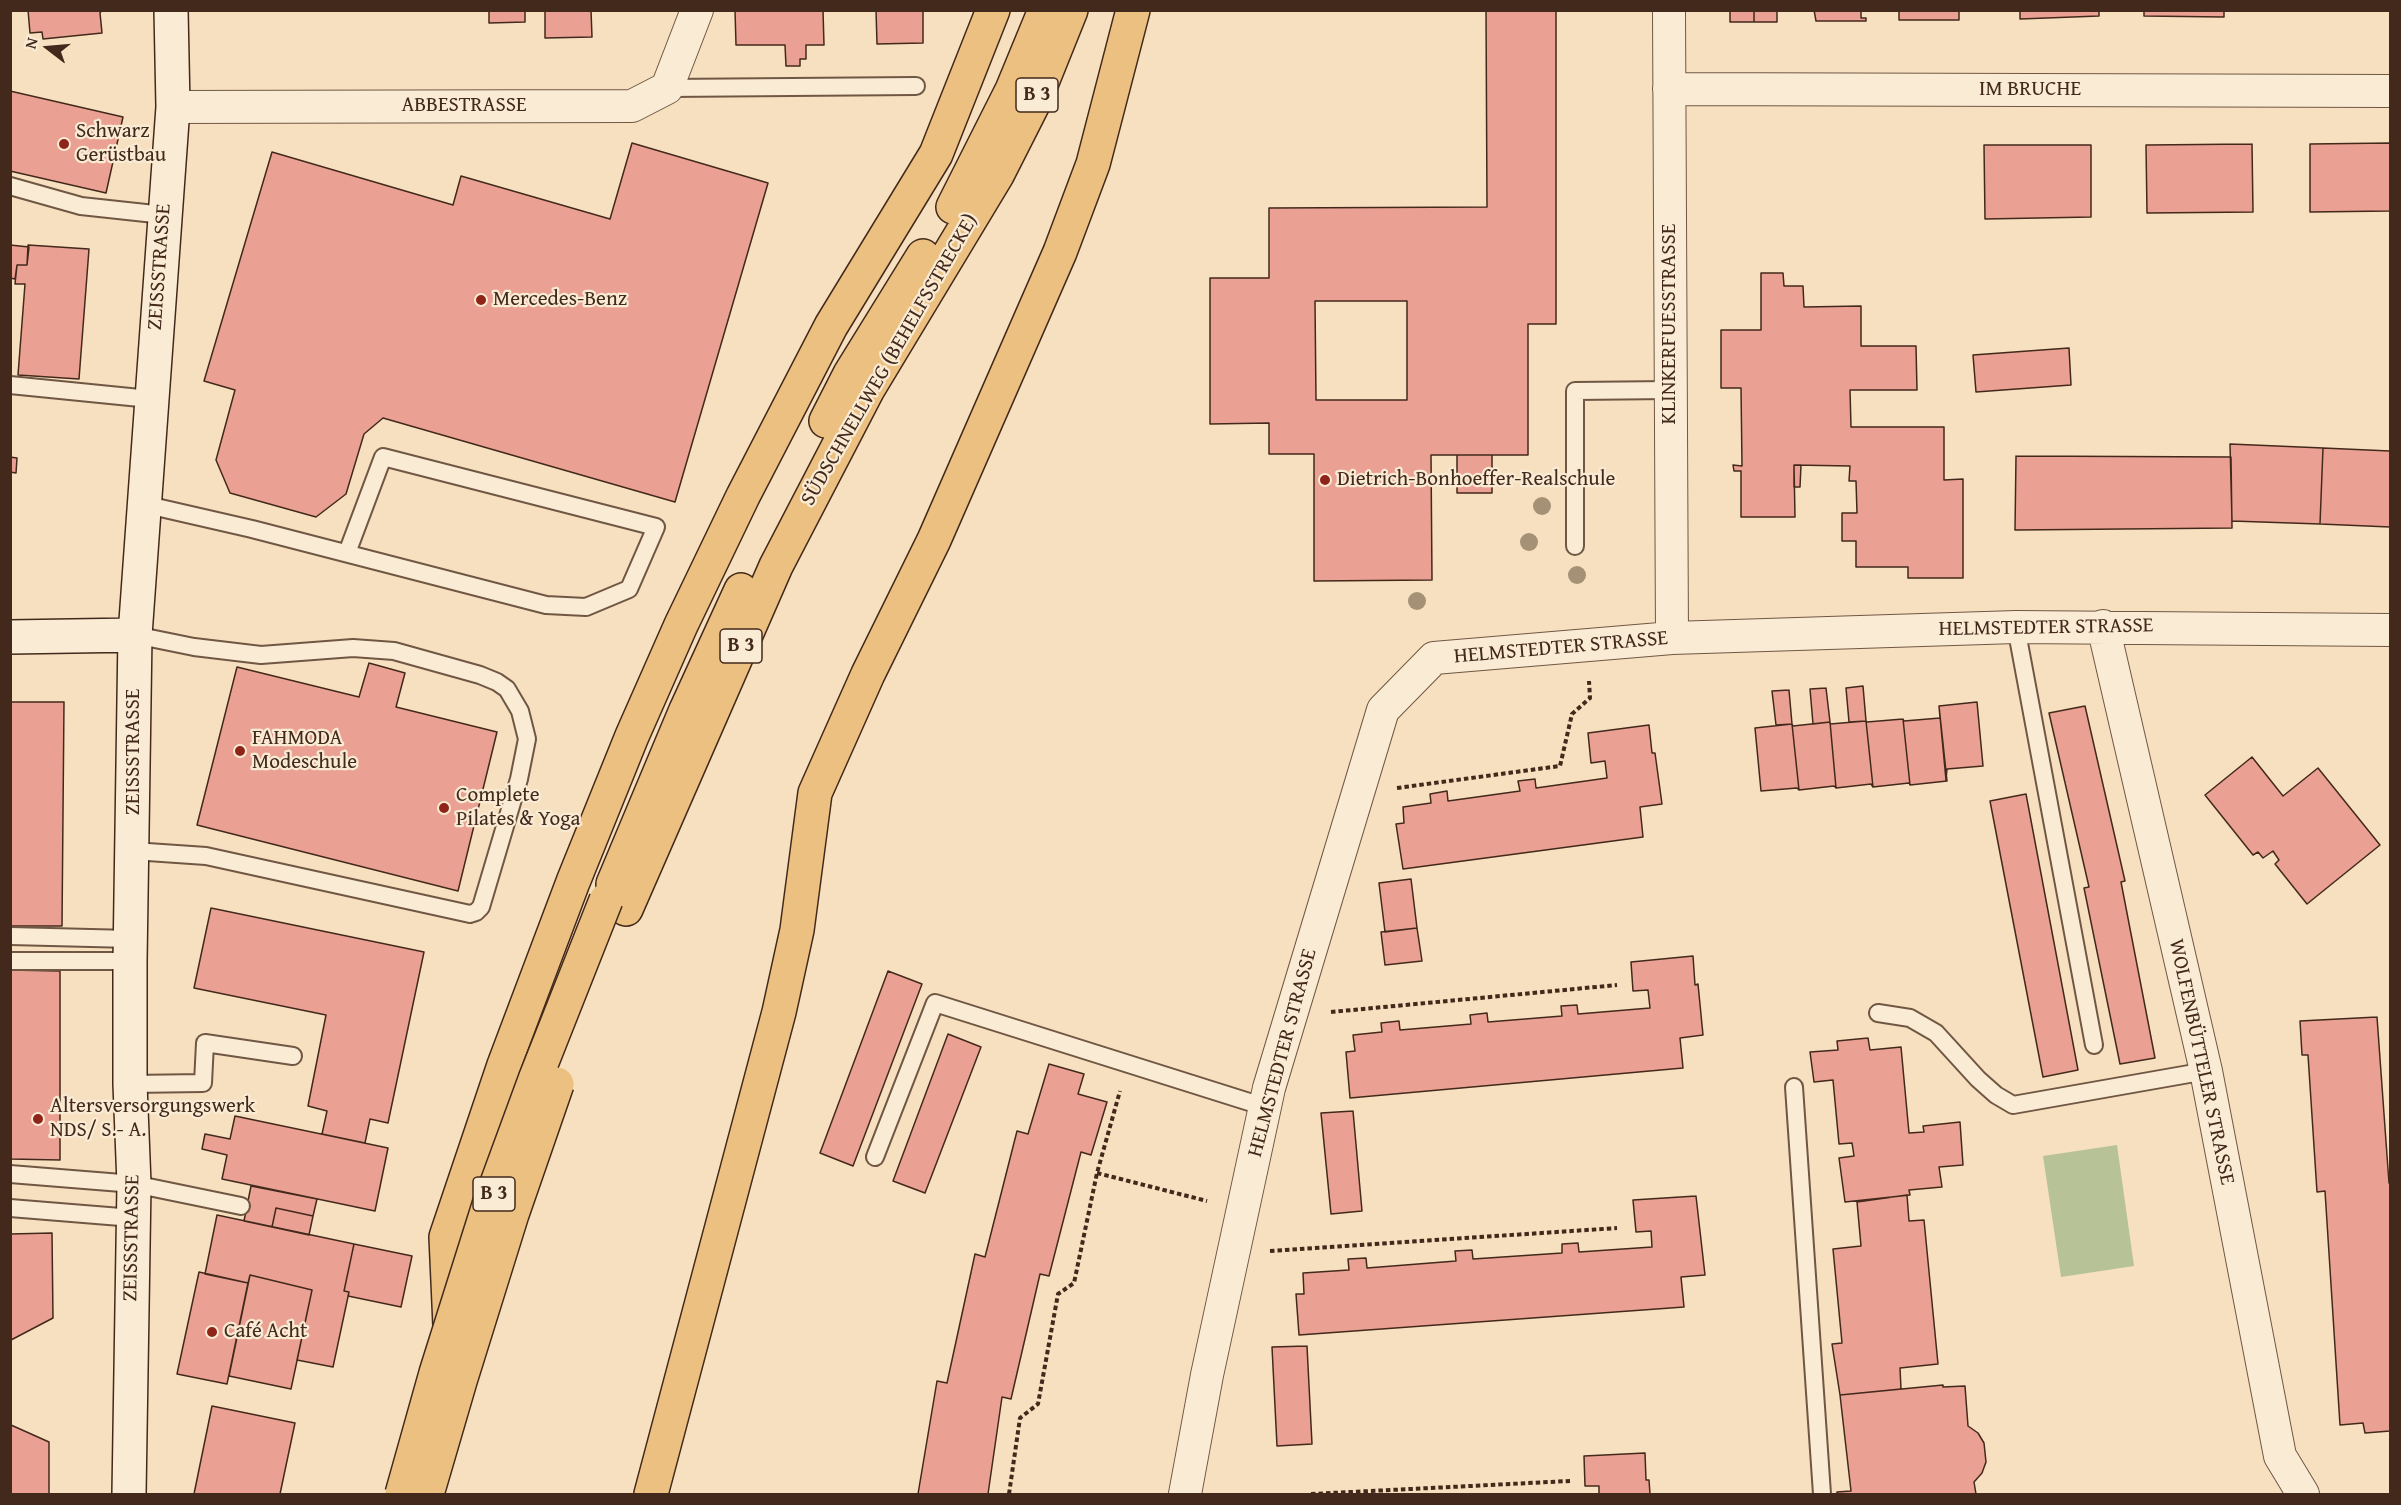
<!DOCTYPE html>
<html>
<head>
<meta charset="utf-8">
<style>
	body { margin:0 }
	#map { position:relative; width:2401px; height:1505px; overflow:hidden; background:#f7e0bf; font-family:"Gentium Book Plus",serif }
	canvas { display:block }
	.frame { position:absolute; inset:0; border:12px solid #43291b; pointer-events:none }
	.north { position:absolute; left:18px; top:18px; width:60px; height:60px; -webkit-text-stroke:4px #faebd5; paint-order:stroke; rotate:286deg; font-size:16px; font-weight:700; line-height:24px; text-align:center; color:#43291b }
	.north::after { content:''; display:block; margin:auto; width:21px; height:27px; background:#43291b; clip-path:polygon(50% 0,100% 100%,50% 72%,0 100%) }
</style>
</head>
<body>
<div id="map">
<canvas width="2401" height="1505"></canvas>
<div class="frame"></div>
<div class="north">N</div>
</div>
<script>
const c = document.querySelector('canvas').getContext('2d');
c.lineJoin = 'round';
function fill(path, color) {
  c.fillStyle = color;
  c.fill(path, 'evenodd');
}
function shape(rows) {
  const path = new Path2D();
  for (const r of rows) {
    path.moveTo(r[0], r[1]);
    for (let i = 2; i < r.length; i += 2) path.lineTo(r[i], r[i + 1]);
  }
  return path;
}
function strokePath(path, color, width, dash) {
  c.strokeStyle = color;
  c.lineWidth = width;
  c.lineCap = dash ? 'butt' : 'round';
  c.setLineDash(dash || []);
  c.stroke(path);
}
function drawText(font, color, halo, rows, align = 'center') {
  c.font = font + ' "Gentium Book Plus",serif';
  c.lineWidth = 4.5;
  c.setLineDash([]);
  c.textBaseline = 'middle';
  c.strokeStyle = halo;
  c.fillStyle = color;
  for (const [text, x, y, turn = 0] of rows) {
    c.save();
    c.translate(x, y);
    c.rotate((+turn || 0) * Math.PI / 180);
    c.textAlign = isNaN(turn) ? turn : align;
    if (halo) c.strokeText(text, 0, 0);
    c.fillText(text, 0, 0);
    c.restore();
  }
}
const green = shape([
	[2117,1145,2134,1266,2061,1277,2043,1156]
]);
const building = shape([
	[28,10,102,10,100,13,102,33,43,39,42,32,30,33,28,10],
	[489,10,525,10,525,22,489,23,489,10],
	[545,10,591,10,592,37,545,38,545,10],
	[735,10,823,10,824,45,806,45,806,59,800,59,800,66,786,66,785,45,736,45,735,10],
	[876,10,923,10,923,43,877,44,876,10],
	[1486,10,1556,10,1556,324,1528,324,1528,455,1431,455,1432,580,1314,581,1314,454,1269,454,1269,423,1210,424,1210,278,1269,278,1269,208,1487,207,1486,10],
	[1315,301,1407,301,1407,400,1316,400,1315,301],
	[1730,10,1777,10,1777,11,1754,11,1754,22,1730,22,1730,10],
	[1814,10,1861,10,1861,18,1866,18,1866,21,1816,21,1814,10],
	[1899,10,1959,10,1959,20,1899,20,1899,10],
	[2020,10,2099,10,2099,16,2020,19,2020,10],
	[2144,10,2224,10,2224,17,2144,16,2144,10],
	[1754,11,1777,11,1777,22,1754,22,1754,11],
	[10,91,123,117,106,193,10,171,10,91],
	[632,143,768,183,675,502,383,418,364,434,346,494,316,517,230,493,216,460,235,390,204,381,272,152,453,205,461,176,610,219,632,143],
	[2390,143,2390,211,2310,212,2310,144,2390,143],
	[2252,144,2253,212,2147,213,2146,145,2252,144],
	[1984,145,2091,145,2091,217,1985,219,1984,145],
	[10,245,29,247,27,265,17,265,15,279,10,278,10,245],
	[28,245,89,249,79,379,18,375,25,284,15,284,17,265,27,265,28,245],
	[1761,273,1783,273,1784,286,1803,286,1804,307,1861,306,1861,346,1916,346,1917,390,1850,390,1851,427,1944,427,1944,480,1963,479,1963,578,1908,578,1908,567,1856,567,1856,541,1842,541,1842,513,1857,513,1856,481,1849,481,1850,466,1794,465,1795,517,1741,517,1741,471,1734,471,1733,465,1742,466,1741,388,1721,388,1721,330,1761,330,1761,273],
	[2069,348,2071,385,1976,392,1973,355,2069,348],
	[2230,444,2323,448,2320,524,2232,521,2230,444],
	[2323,448,2390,451,2390,527,2320,524,2323,448],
	[1457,455,1492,455,1492,493,1457,493,1457,455],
	[2016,456,2231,457,2232,528,2015,530,2016,456],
	[10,457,17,458,16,473,10,472,10,457],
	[1794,465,1801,465,1800,487,1794,487,1794,465],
	[369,663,405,673,396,707,497,732,458,891,197,825,237,667,359,697,369,663],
	[1863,686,1866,721,1849,722,1846,688,1863,686],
	[1826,688,1830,722,1813,724,1810,689,1826,688],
	[1789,690,1792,724,1776,725,1772,691,1789,690],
	[10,702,64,702,62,926,10,926,10,702],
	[1977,702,1983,766,1947,769,1946,780,1939,706,1977,702],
	[1939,706,1947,781,1910,785,1903,719,1904,721,1940,718,1939,706],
	[2085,706,2125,881,2121,882,2155,1058,2120,1064,2084,888,2089,887,2049,713,2085,706],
	[1903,719,1910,785,1909,783,1873,787,1866,721,1867,722,1903,719],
	[1866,721,1873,787,1871,784,1836,788,1830,722,1830,724,1866,721],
	[1830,722,1836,788,1834,786,1799,790,1792,724,1793,726,1830,722],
	[1792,724,1799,790,1797,788,1761,791,1755,728,1792,724],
	[1649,725,1652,753,1655,753,1662,804,1640,807,1643,837,1403,869,1396,824,1404,823,1403,807,1431,803,1430,794,1447,791,1448,801,1520,791,1518,781,1535,779,1536,788,1607,778,1605,761,1591,763,1588,733,1649,725],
	[2252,757,2283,796,2318,768,2380,845,2307,904,2275,864,2279,860,2273,851,2263,858,2258,852,2253,855,2205,795,2252,757],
	[2026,794,2078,1070,2043,1077,1990,801,2026,794],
	[1411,879,1417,928,1385,932,1379,883,1411,879],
	[211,908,424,952,388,1123,370,1119,365,1143,322,1134,327,1111,308,1106,326,1015,194,988,211,908],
	[1417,928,1422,961,1385,965,1381,932,1417,928],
	[1693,956,1695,985,1698,984,1703,1035,1680,1038,1683,1068,1350,1098,1346,1052,1355,1051,1353,1035,1382,1032,1381,1023,1399,1021,1400,1030,1471,1024,1470,1015,1487,1013,1488,1022,1562,1016,1561,1006,1577,1005,1578,1014,1650,1008,1648,990,1633,991,1631,962,1693,956],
	[10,970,60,971,60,1160,10,1159,10,970],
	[888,971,922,984,853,1166,820,1153,888,971],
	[2377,1017,2389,1183,2390,1183,2390,1431,2365,1433,2363,1423,2340,1425,2325,1191,2317,1192,2308,1055,2302,1055,2300,1021,2377,1017],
	[948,1034,981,1047,925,1193,893,1181,948,1034],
	[1868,1038,1870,1050,1901,1047,1909,1133,1924,1132,1923,1126,1960,1122,1963,1165,1939,1167,1942,1187,1909,1190,1910,1195,1845,1202,1839,1158,1854,1156,1852,1143,1839,1144,1833,1080,1814,1082,1810,1052,1838,1050,1837,1041,1868,1038],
	[1049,1064,1084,1074,1078,1094,1107,1102,1091,1155,1081,1152,1049,1276,1040,1274,1011,1399,1002,1397,988,1494,918,1494,937,1381,947,1383,975,1254,985,1257,1017,1131,1028,1134,1049,1064],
	[1353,1111,1362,1211,1331,1214,1321,1113,1353,1111],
	[235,1116,388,1148,375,1211,222,1179,227,1155,202,1149,205,1134,230,1139,235,1116],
	[251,1186,317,1199,313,1216,276,1208,272,1227,244,1221,251,1186],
	[1907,1195,1909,1221,1924,1220,1938,1364,1900,1368,1901,1389,1840,1395,1832,1344,1842,1343,1833,1249,1861,1246,1857,1202,1907,1195],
	[1696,1196,1705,1275,1681,1277,1684,1307,1299,1335,1296,1294,1304,1294,1303,1273,1349,1270,1348,1259,1366,1258,1367,1268,1456,1261,1455,1251,1472,1250,1473,1259,1562,1253,1562,1244,1578,1243,1579,1252,1652,1247,1651,1231,1636,1232,1633,1200,1696,1196],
	[276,1208,313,1216,309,1235,272,1227,276,1208],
	[217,1215,354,1244,344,1291,349,1292,333,1367,297,1360,312,1290,250,1275,248,1283,205,1274,217,1215],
	[52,1233,53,1318,11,1340,11,1425,49,1442,49,1494,10,1494,10,1234,52,1233],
	[354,1244,412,1256,401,1307,348,1296,349,1292,344,1291,354,1244],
	[199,1272,248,1283,227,1384,177,1374,199,1272],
	[250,1275,312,1290,291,1389,229,1376,250,1275],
	[1307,1346,1312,1444,1277,1446,1272,1347,1307,1346],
	[1943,1385,1943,1387,1965,1386,1968,1426,1978,1433,1984,1443,1986,1462,1982,1473,1974,1482,1976,1494,1837,1494,1837,1492,1851,1491,1840,1395,1943,1385],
	[212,1406,295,1423,280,1494,194,1494,212,1406],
	[1645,1453,1646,1480,1649,1480,1650,1494,1599,1494,1599,1486,1585,1486,1584,1456,1645,1453]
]);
const path = shape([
	[1397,788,1560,766,1572,714,1590,698,1589,681],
	[1331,1012,1617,985],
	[1097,1173,1207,1201],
	[1270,1251,1617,1228],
	[1009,1494,1020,1418,1038,1404,1058,1294,1074,1283,1097,1173,1120,1091],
	[1311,1494,1570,1481]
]);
const lane = shape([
	[667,88,916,86],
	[10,186,81,206,164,215],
	[10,385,150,399],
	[143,504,252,529,546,605,586,607,629,589,656,527,383,457,347,553],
	[1575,546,1575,391,1670,390],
	[2016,627,2094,1045],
	[133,851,206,856,470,914,476,912,481,907,519,779,527,739,520,711,507,689,497,682,480,675,394,651,353,648,261,655,194,647,135,635],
	[10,936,131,939],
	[10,961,130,961],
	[1878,1013,1910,1018,1936,1033,1978,1079,1996,1095,2013,1105,2206,1071],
	[130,1084,203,1083,205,1043,293,1056],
	[1794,1087,1822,1494],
	[875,1157,935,1003,1265,1107],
	[10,1174,134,1184,241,1206],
	[10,1208,133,1218]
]);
const street = shape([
	[1669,10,1672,638],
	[1669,89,2390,91],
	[173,107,632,106,667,88,697,10],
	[2103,626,2206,1071,2280,1456,2303,1494],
	[1185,1494,1207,1375,1269,1088,1383,710,1434,658,1672,638,2016,627,2390,630]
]);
const secondary = shape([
	[10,637,135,635],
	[129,1494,134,1184,130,1084,130,961,135,635,173,107,171,10]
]);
const highway = shape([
	[953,207,1012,90,1045,10],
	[826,421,850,374,923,256],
	[613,884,686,710,741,590],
	[626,909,776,566,868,389,997,175,1034,102,1071,10],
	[450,1326,446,1237,504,1065,573,882,632,736,681,625,743,496,831,326,936,154,993,10],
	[651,1494,779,1012,797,930,815,793,868,674,934,540,1060,252,1093,164,1133,10]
]);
const highwayBridge = shape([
	[402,1494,436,1373,489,1205,536,1077,606,900],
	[427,1494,460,1381,512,1214,557,1084]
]);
const trees = [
	[1542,506],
	[1529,542],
	[1577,575],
	[1417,601]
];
const markers = [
	[64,144,6,"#8f2418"],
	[481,300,6,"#8f2418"],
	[1325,480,6,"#8f2418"],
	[240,751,6,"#8f2418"],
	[444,808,6,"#8f2418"],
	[38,1119,6,"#8f2418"],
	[212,1332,6,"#8f2418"]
];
const shields = [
	[1037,95,42],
	[741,646,42],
	[494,1194,42]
];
const shieldNames = [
	["B 3",1037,95],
	["B 3",741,646],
	["B 3",494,1194]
];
const streetNames = [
	["IM BRUCHE",2030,90],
	["ABBESTRASSE",464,106],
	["ZEISSSTRASSE",160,267,-86],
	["KLINKERFUESSTRASSE",1670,324,-90],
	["SÜDSCHNELLWEG (BEHELFSSTRECKE)",890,360,-60],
	["HELMSTEDTER STRASSE",2046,628,-1],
	["HELMSTEDTER STRASSE",1561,648,-5],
	["ZEISSSTRASSE",134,752,-90],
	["HELMSTEDTER STRASSE",1283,1053,-75],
	["WOLFENBÜTTELER STRASSE",2201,1062,78],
	["ZEISSSTRASSE",132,1238,-89]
];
const poiNames = [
	["Schwarz",76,132],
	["Gerüstbau",76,156],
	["Mercedes-Benz",493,300],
	["Dietrich-Bonhoeffer-Realschule",1337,480],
	["FAHMODA",252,739],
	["Modeschule",252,763],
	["Complete",456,796],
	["Pilates & Yoga",456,820],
	["Altersversorgungswerk",50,1107],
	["NDS/ S.- A.",50,1131],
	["Café Acht",224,1332]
];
fill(green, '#b7c397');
fill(building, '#eaa193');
strokePath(building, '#43291b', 1.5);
strokePath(lane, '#705744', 20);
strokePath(street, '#705744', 34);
strokePath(secondary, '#43291b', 36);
strokePath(highway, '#43291b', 36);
strokePath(path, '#43291b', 4, [4.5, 3]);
strokePath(lane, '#faebd5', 16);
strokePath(street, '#faebd5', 32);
strokePath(secondary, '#faebd5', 33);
strokePath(highway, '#ecc080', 33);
strokePath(highwayBridge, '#43291b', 36, []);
strokePath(highwayBridge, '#ecc080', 33);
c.fillStyle = '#a49176';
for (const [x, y] of trees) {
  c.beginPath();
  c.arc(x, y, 9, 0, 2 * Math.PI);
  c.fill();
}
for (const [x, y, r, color] of markers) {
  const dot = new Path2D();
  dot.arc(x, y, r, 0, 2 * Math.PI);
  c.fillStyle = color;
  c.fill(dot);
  strokePath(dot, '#faebd5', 2);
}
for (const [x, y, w] of shields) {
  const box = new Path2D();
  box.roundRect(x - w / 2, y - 17, w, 34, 4.5);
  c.fillStyle = '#faebd5';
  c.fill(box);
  strokePath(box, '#43291b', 1.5);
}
drawText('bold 20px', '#43291b', null, shieldNames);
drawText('21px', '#43291b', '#faebd5', streetNames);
drawText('21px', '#43291b', '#faebd5', poiNames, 'left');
</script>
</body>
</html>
